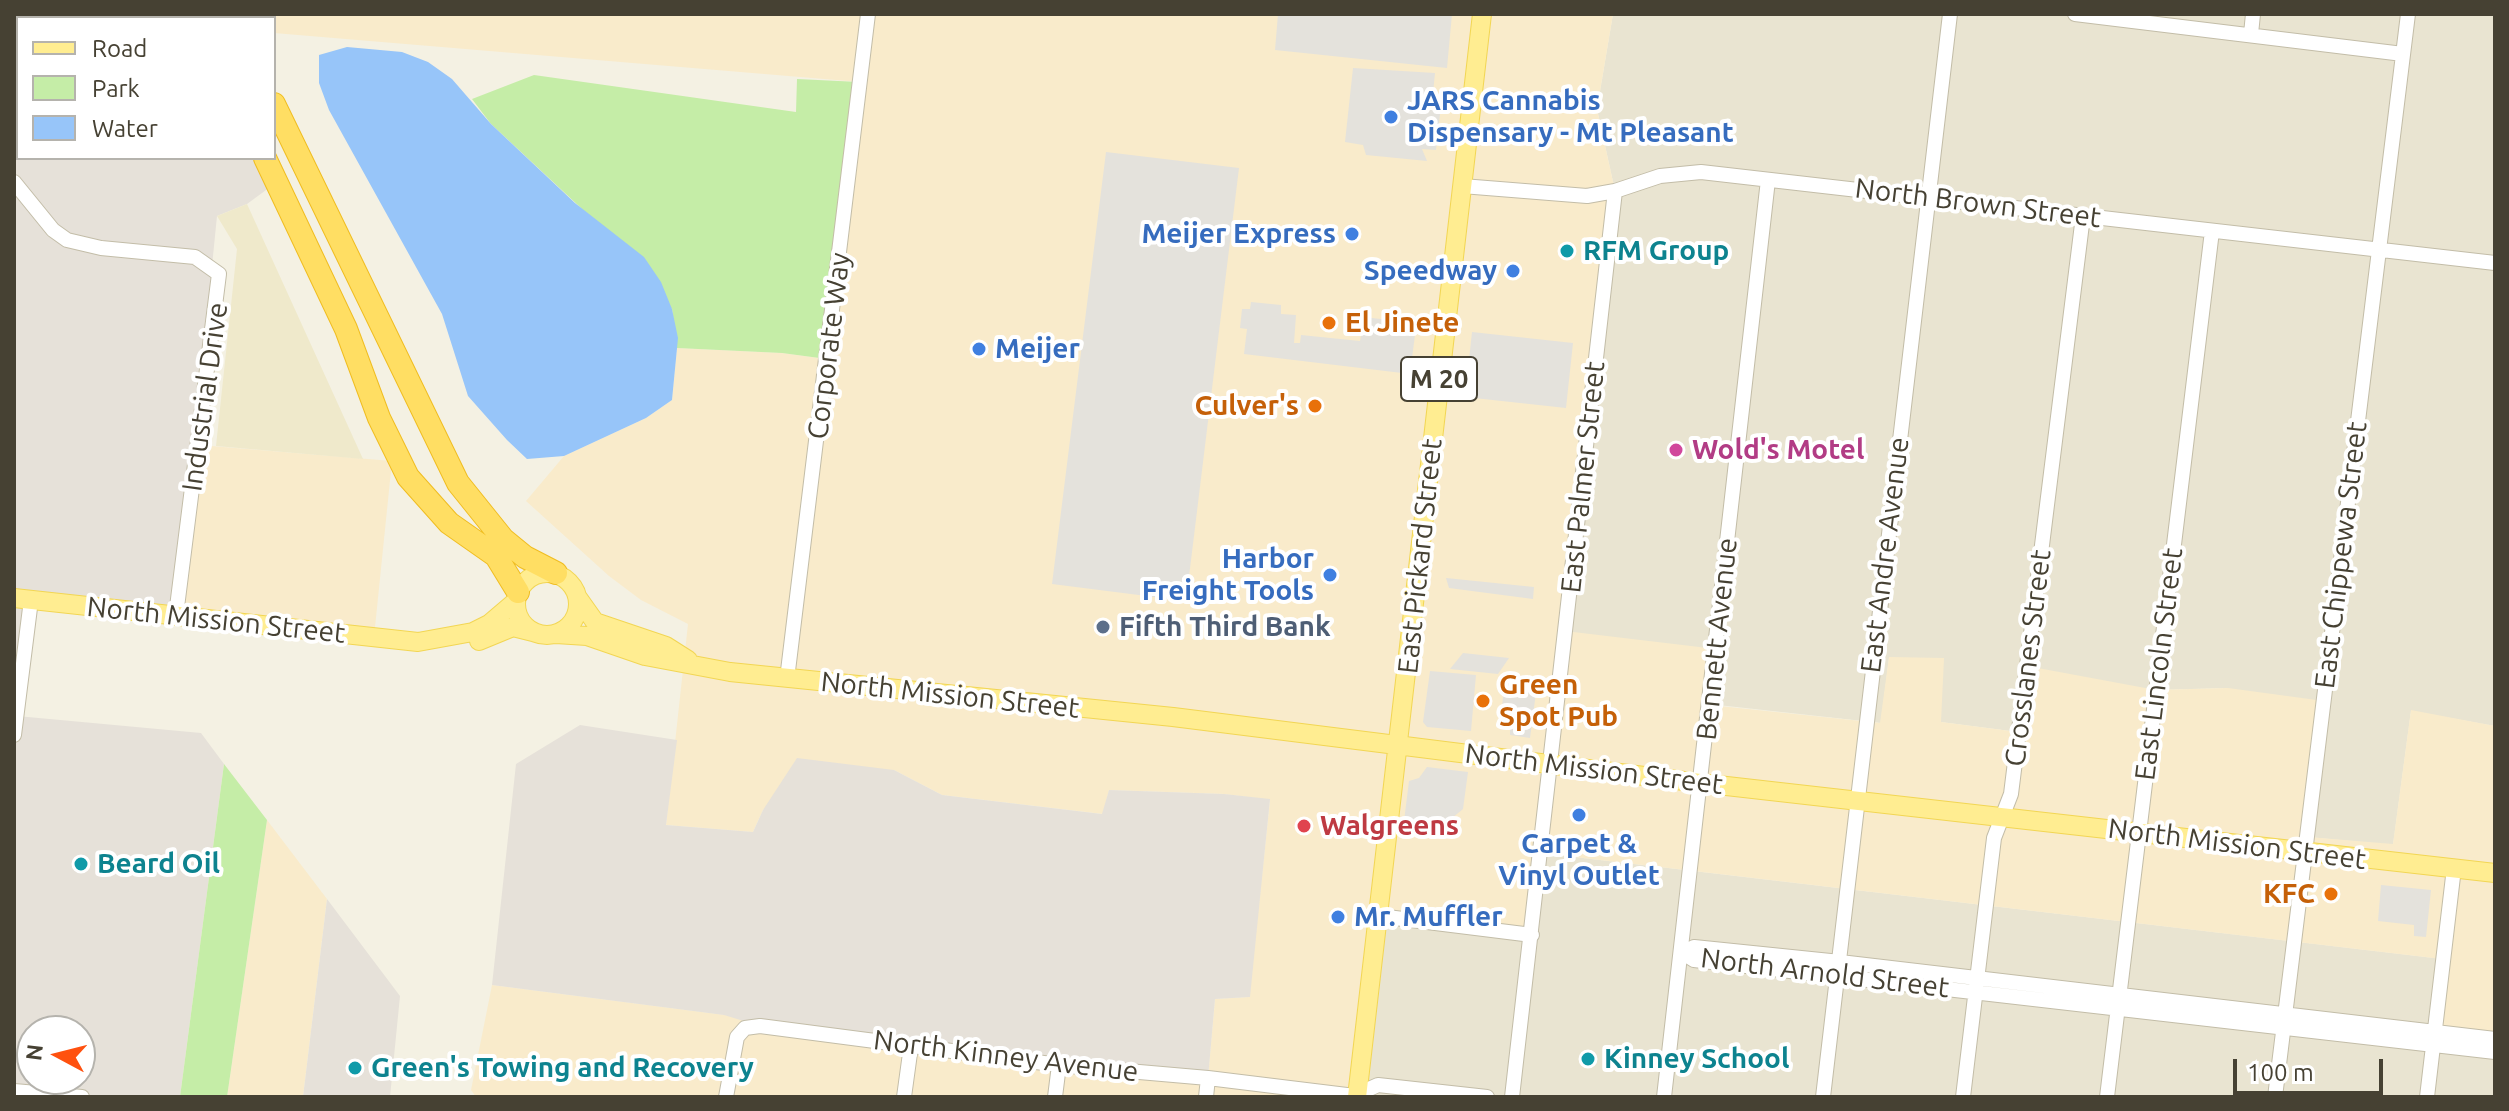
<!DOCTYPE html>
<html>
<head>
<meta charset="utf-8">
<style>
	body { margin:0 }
	#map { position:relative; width:2509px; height:1111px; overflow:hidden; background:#f4f1e3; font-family:Ubuntu,sans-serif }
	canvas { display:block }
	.frame { position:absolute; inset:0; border:16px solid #464133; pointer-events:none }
	.legend { position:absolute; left:16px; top:16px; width:260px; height:144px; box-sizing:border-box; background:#fff; border:2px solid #b5b3ad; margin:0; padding:10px 14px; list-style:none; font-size:24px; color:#464133 }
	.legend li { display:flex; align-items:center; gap:16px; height:40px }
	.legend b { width:40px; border:2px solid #b5b3ad }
	.north { position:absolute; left:16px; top:1015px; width:80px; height:80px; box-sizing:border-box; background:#fff; border:2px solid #b5b3ad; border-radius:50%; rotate:277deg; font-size:22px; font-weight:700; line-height:32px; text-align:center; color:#464133 }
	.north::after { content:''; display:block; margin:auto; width:28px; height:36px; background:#ff510f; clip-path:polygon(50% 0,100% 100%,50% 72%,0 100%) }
	.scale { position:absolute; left:2233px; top:1059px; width:150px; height:36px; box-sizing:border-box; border:4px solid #464133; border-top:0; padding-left:10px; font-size:24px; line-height:28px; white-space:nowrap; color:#464133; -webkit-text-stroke:6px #fff; paint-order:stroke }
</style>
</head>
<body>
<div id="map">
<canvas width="2509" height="1111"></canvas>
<div class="frame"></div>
<ul class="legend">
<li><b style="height:10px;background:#ffed91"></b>Road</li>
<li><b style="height:22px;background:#c5eda7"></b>Park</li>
<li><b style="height:22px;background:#97c5f9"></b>Water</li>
</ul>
<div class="north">N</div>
<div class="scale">100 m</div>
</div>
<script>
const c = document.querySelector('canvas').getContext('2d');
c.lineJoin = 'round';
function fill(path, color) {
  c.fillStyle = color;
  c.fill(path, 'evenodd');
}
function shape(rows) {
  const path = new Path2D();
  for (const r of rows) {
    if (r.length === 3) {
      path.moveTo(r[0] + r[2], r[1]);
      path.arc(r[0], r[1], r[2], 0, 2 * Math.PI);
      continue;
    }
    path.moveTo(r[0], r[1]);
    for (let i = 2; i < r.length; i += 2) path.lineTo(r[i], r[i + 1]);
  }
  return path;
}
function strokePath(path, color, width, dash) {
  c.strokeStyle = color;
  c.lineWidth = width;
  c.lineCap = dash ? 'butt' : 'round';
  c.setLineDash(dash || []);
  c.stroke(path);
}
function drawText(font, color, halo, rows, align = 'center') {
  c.font = font + ' Ubuntu,sans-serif';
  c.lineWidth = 8;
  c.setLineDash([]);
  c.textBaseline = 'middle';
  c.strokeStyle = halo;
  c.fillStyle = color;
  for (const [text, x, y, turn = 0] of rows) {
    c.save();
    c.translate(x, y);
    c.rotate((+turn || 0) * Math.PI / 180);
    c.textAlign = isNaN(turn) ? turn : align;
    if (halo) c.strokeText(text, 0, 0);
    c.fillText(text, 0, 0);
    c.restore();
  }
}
const residential = shape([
	[1613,14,2495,14,2495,726,2411,711,2393,845,2307,837,2228,688,2156,690,2018,732,1941,722,1889,658,1881,723,1709,704,1565,631,1615,191,1597,109],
	[1540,853,2443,959,2495,1042,2495,1097,1358,1097,1379,916]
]);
const commercial = shape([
	[231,14,1613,14,1597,109,1615,191,1565,631,1716,649,1710,705,1880,723,1889,657,1944,658,1941,722,2018,732,2027,666,2156,690,2228,688,2324,701,2308,837,2393,844,2411,710,2495,726,2495,1042,2434,1031,2442,959,1541,853,1532,935,1379,917,1358,1097,476,1097,471,1090,492,985,1208,1077,1215,999,1249,997,1270,800,1224,794,1109,790,1103,814,942,795,894,770,763,810,753,832,666,825,688,624,641,600,609,576,526,501,564,456,646,418,672,400,677,348,782,353,827,359,860,82,274,33,274,18,233,18],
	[199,445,392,461,374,637,176,615],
	[267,820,327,899,303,1097,227,1097]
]);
const industrial = shape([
	[14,14,181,14,184,18,18,18,18,158,265,158,277,182,247,204,217,216,212,266,219,274,176,615,14,596],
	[14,598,31,600,17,716,201,733,224,764,180,1097,96,1097,14,1088],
	[32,1031,80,1031,80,1079,32,1079],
	[580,725,677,740,666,825,753,832,763,810,797,758,894,770,942,795,1102,814,1109,790,1224,794,1270,799,1250,997,1215,999,1208,1078,760,1026,724,1015,492,985,516,764],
	[327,899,400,996,390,1097,303,1097]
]);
const education = shape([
	[247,204,363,459,216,446,237,249,217,216]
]);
const green = shape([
	[534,75,796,112,797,79,859,82,827,359,782,353,677,348,672,309,596,222,491,124,472,99],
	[224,764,267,820,227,1097,180,1097]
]);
const parking = shape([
	[1278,14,1452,14,1447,68,1275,50],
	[1353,68,1435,73,1432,103,1441,105,1436,150,1422,149,1427,161,1366,155,1363,145,1345,142],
	[1106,152,1239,168,1186,601,1052,584],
	[1251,302,1281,305,1281,314,1296,315,1294,343,1300,343,1301,335,1360,341,1364,317,1405,322,1405,326,1416,327,1411,366,1402,366,1402,373,1244,354,1247,329,1240,328,1242,309,1250,309],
	[1472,332,1573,343,1566,408,1465,397],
	[1446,578,1534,587,1533,599,1449,588],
	[1463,653,1509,658,1498,674,1450,669],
	[1430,671,1476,675,1471,731,1427,727,1423,722],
	[1505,682,1537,685,1530,738,1510,735,1510,730,1499,729],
	[1427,767,1468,772,1463,809,1435,832,1403,829,1409,781,1419,778],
	[2381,885,2431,890,2426,937,2414,936,2414,925,2378,921]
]);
const water = shape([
	[347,47,402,52,428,62,452,79,491,124,575,203,644,257,661,282,672,309,678,338,672,400,646,418,564,456,527,459,507,440,468,396,442,314,329,110,319,83,319,55]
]);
const minor = shape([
	[2075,14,2403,54],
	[2251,34,2253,14],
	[14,182,53,230,67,240,101,248,195,257,219,274,176,615],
	[1462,186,1587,196,1615,191,1660,176,1701,172,2495,263],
	[787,679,868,14],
	[14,735,31,600],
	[1379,916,1532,935],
	[2495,1039,1840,962,1694,947,1683,953,1694,960,2495,1052],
	[14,1091,82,1097],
	[1358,1094,1378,1085,1487,1097],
	[726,1097,737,1037,745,1028,760,1026,1059,1065,1208,1078,1363,1097],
	[904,1097,911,1046],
	[1055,1097,1059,1065],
	[1206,1097,1208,1078],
	[1512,1097,1615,191],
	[1664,1097,1768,180],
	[1823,1097,1950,14],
	[1963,1097,1994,838,2011,794,2083,216],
	[2107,1097,2212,231],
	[2275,1097,2408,14],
	[2427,1097,2454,868]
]);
const major = shape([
	[547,604,31],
	[14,598,418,642,473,632,489,624,516,601],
	[578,598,595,622,666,646,688,660],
	[556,634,587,636,645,656,730,672,1173,717,1700,783,2495,873],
	[479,641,513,627,533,632],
	[1357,1097,1482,14]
]);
const highway = shape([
	[185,14,188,18],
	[231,14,233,18],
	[274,104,458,483,503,539,525,557,556,573],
	[265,158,346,329,379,418,408,477,449,523,496,556,518,592]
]);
const markers = [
	[1391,117,8,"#3f7fe0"],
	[1352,234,8,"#3f7fe0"],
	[1567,251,8,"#0f9aa8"],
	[1513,271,8,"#3f7fe0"],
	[1329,323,8,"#e8710a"],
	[979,349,8,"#3f7fe0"],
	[1315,406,8,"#e8710a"],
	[1676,450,8,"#d1479c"],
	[1330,575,8,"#3f7fe0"],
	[1103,627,8,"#5c6f8a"],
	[1483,701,8,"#e8710a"],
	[1579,815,8,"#3f7fe0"],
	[1304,826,8,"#e0444e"],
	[81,864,8,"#0f9aa8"],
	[2331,894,8,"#e8710a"],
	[1338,917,8,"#3f7fe0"],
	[1588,1059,8,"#0f9aa8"],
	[355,1068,8,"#0f9aa8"]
];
const shields = [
	[1439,379,76]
];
const shieldNames = [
	["M 20",1439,379]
];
const shopNames = [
	["JARS Cannabis",1407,101],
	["Dispensary - Mt Pleasant",1407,133],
	["Meijer Express",1336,234,"right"],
	["Speedway",1497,271,"right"],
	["Meijer",995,349],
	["Harbor",1314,559,"right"],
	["Freight Tools",1314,591,"right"],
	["Carpet &",1579,844,"center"],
	["Vinyl Outlet",1579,876,"center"],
	["Mr. Muffler",1354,917]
];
const streetNames = [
	["North Brown Street",1978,203,7],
	["Corporate Way",829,346,-83],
	["Industrial Drive",205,397,-82],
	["East Palmer Street",1583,477,-84],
	["East Andre Avenue",1885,555,-83],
	["East Chippewa Street",2341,555,-83],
	["East Pickard Street",1420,556,-84],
	["North Mission Street",216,620,6],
	["Bennett Avenue",1717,639,-84],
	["Crosslanes Street",2028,658,-83],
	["East Lincoln Street",2159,664,-83],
	["North Mission Street",950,695,6],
	["North Mission Street",1594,769,7],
	["North Mission Street",2237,844,7],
	["North Arnold Street",1825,973,7],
	["North Kinney Avenue",1006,1056,7]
];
const cultureNames = [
	["RFM Group",1583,251],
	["Beard Oil",97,864],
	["Kinney School",1604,1059],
	["Green's Towing and Recovery",371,1068]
];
const foodNames = [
	["El Jinete",1345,323],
	["Culver's",1299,406,"right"],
	["Green",1499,685],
	["Spot Pub",1499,717],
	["KFC",2315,894,"right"]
];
const hotelNames = [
	["Wold's Motel",1692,450]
];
const serviceNames = [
	["Fifth Third Bank",1119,627]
];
const healthNames = [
	["Walgreens",1320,826]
];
fill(residential, '#e9e4d1');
fill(commercial, '#f9ebcb');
fill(industrial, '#e6e1d9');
fill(education, '#efe9cb');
fill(green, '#c5eda7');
fill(parking, '#e4e2dc');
fill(water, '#97c5f9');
strokePath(minor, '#c3bda8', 16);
strokePath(major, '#f2d654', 20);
strokePath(highway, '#f0bd21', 24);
strokePath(minor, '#fff', 14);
strokePath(major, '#ffed91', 18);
strokePath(highway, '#ffde63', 22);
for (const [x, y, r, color] of markers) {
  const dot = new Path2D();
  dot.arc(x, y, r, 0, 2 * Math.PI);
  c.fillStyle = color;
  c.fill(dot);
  strokePath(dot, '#fff', 3);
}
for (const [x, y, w] of shields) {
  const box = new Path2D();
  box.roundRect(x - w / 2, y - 22, w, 44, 6);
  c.fillStyle = '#fff';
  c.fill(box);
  strokePath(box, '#464133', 2);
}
drawText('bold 26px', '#464133', null, shieldNames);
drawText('bold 28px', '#366cbe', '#fff', shopNames, 'left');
drawText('28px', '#464133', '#fff', streetNames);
drawText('bold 28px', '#0d838f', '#fff', cultureNames, 'left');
drawText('bold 28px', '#c56008', '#fff', foodNames, 'left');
drawText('bold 28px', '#b23c85', '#fff', hotelNames, 'left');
drawText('bold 28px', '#4e5e75', '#fff', serviceNames, 'left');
drawText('bold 28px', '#be3a42', '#fff', healthNames, 'left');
</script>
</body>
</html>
